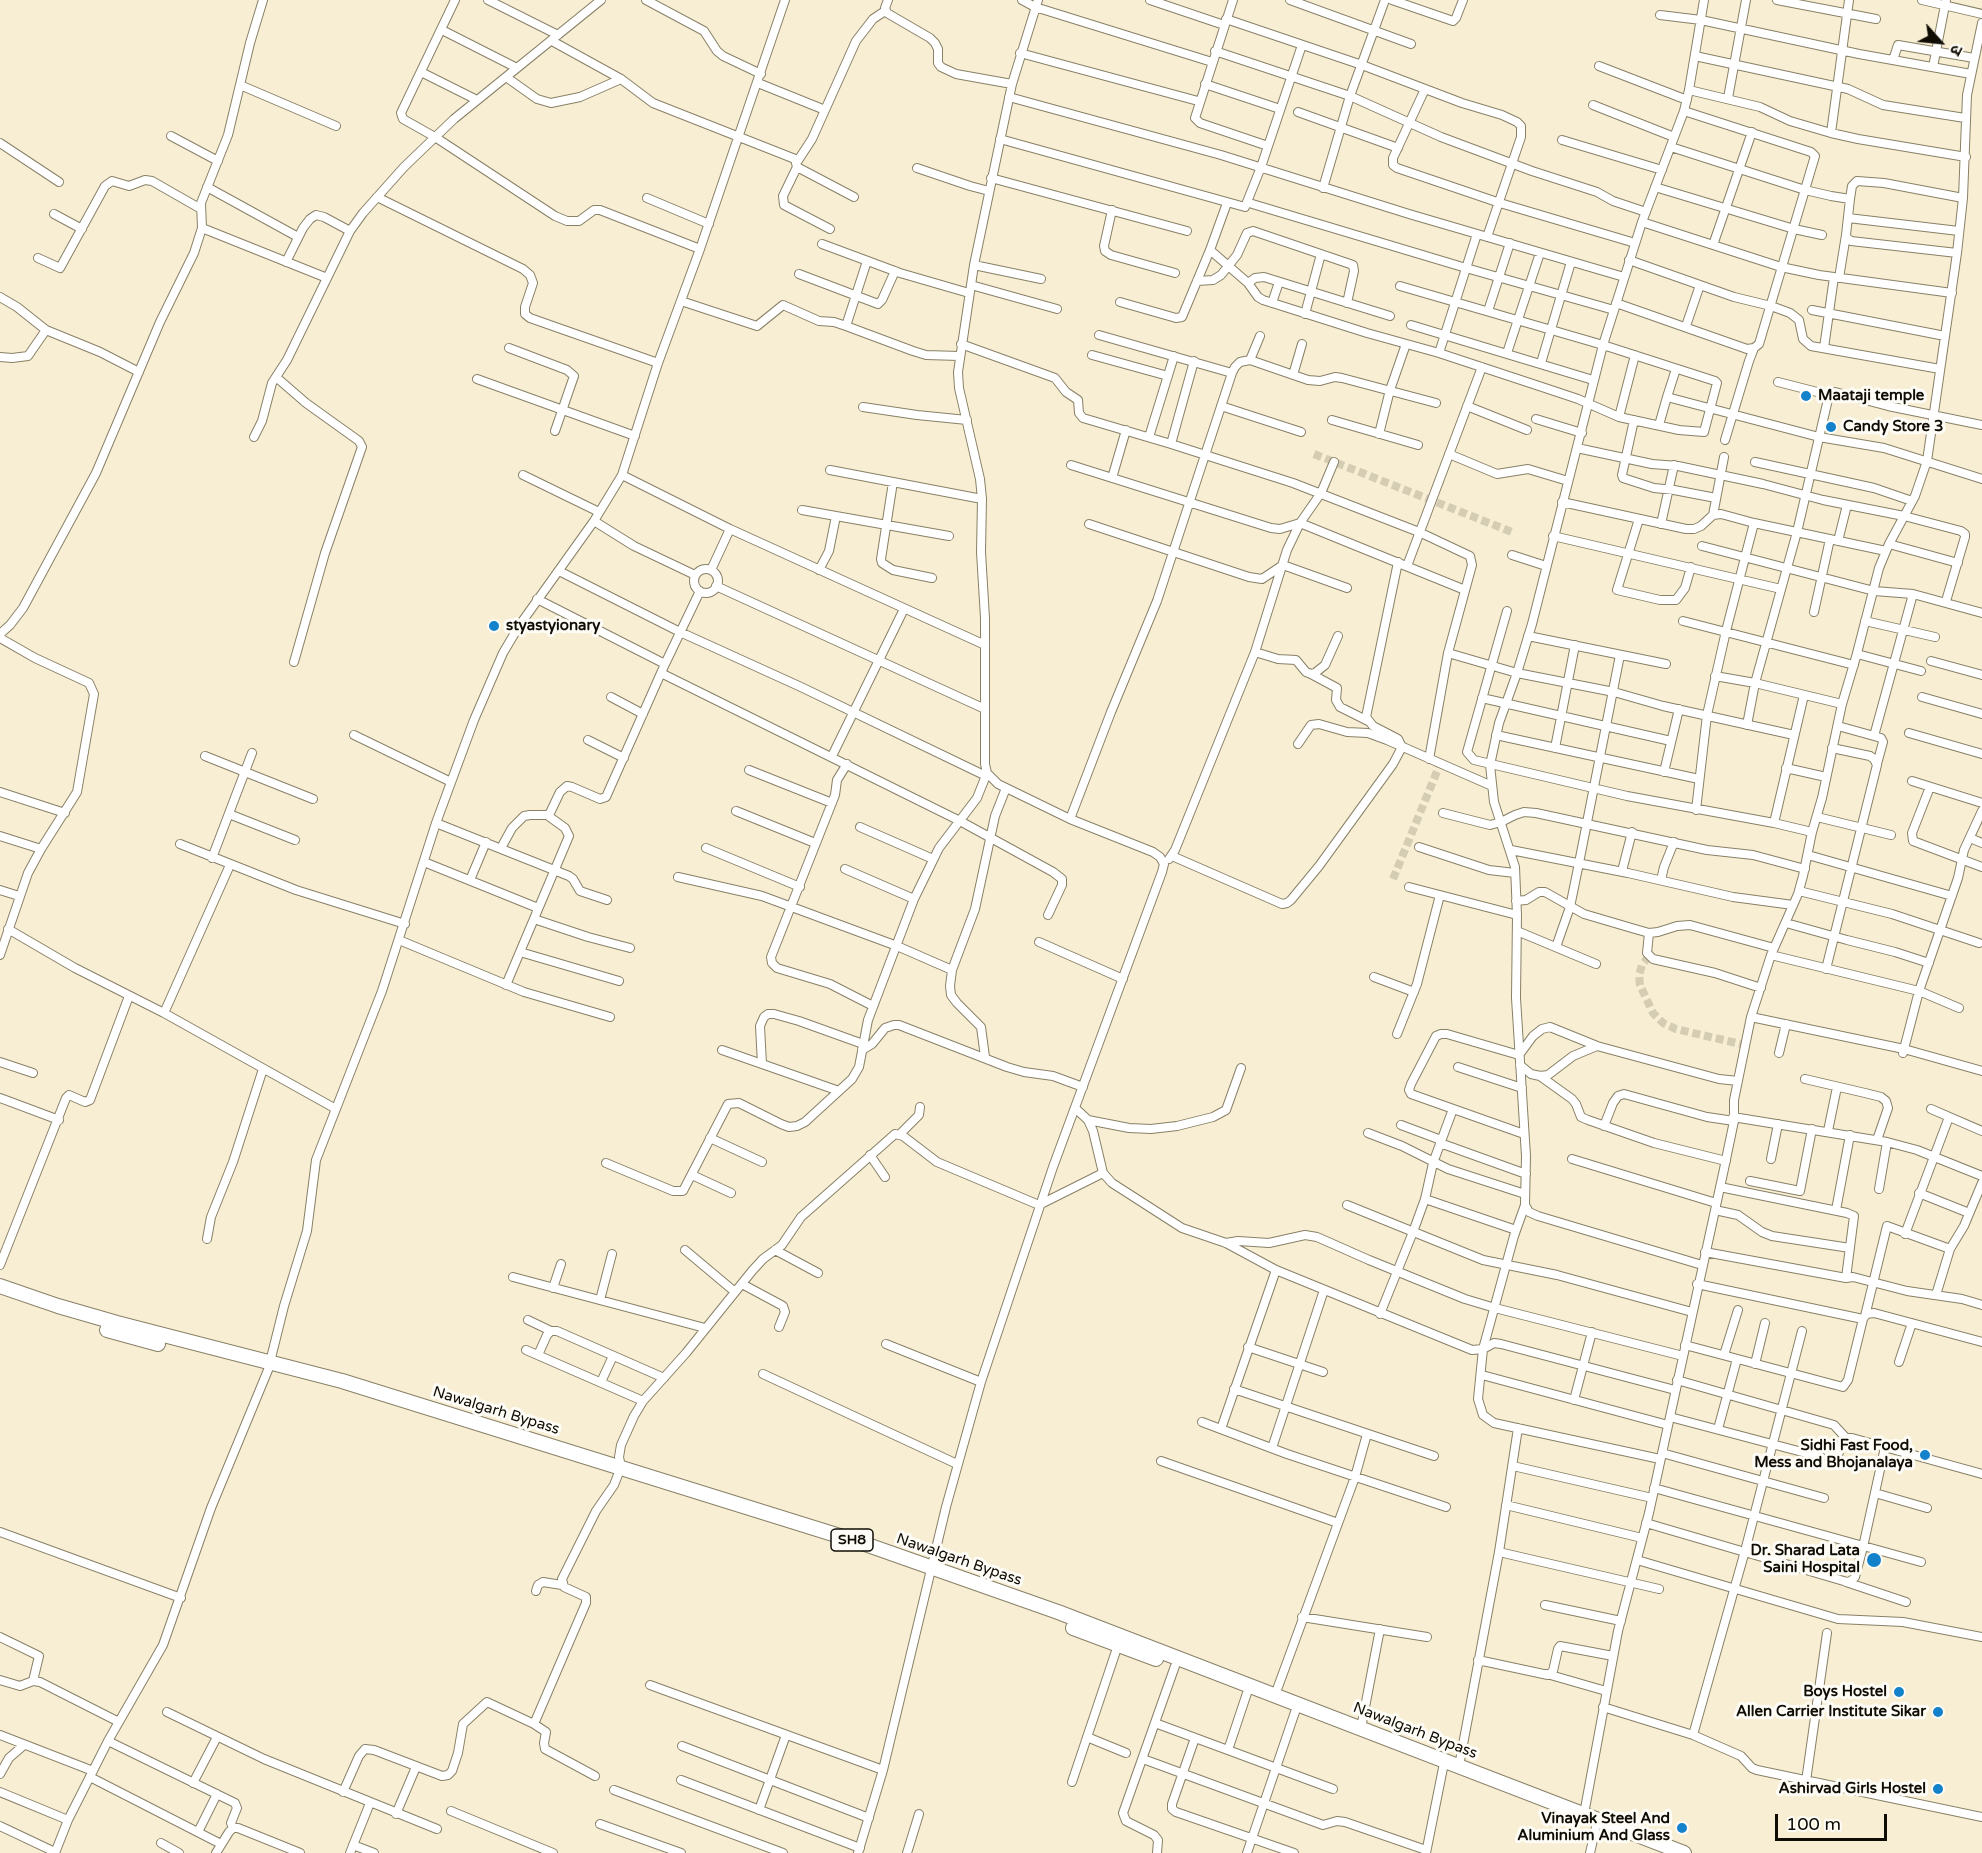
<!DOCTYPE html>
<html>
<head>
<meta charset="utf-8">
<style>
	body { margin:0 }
	#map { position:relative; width:1982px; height:1853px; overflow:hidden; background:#f8eed3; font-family:"Varela Round","Noto Sans Devanagari",sans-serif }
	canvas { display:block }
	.north { position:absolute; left:1910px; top:12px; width:60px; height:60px; -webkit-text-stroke:4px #fefcf6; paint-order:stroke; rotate:117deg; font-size:16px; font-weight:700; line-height:24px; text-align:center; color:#0f0c04 }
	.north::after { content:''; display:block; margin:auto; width:21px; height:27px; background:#0f0c04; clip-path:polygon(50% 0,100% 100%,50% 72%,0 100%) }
	.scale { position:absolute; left:1775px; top:1814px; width:112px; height:27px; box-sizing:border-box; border:3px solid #0f0c04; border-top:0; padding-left:8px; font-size:18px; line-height:21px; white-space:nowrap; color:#0f0c04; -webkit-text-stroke:4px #fefcf6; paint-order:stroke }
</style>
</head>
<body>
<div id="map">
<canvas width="1982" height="1853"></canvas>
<div class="north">उ</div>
<div class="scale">100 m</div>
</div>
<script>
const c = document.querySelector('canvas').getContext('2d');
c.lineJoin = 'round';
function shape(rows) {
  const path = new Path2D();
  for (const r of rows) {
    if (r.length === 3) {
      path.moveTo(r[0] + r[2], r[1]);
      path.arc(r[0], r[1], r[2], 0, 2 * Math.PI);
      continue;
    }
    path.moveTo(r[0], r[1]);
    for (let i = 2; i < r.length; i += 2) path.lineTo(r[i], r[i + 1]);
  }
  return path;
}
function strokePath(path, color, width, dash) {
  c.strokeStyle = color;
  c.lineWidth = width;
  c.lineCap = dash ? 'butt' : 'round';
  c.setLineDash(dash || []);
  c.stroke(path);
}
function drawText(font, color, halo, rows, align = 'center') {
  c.font = font + ' "Varela Round",sans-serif';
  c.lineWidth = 6;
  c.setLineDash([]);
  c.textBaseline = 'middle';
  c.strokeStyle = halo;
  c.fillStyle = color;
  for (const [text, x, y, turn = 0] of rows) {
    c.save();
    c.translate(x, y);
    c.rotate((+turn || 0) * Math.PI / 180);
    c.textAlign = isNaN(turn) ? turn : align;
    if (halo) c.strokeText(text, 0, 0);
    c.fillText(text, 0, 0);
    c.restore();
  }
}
const streetTunnel = shape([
	[1314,454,1512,532],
	[1393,879,1440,764],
	[1649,956,1642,965,1639,975,1640,985,1653,1013,1663,1023,1676,1029,1745,1045]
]);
const street = shape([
	[455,0,401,113,403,119,435,137,555,216,567,221,579,221,594,210,600,210,700,249],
	[488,0,558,35],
	[646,0,704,31,717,51,723,56,761,74],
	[888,0,885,8,887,13,930,38,935,43,938,49,938,63,941,67,956,74,1012,84],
	[1022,0,1035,7,1212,62],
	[1150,0,1224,25],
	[1233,0,1195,118,1200,123,1268,146],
	[1290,0,1411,44],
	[1392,0,1453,21,1456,18,1463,0],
	[1777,0,1876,19],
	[1922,0,1982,14],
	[1660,15,1701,20,1859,54,1971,74],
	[1226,19,1362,65,1462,103,1502,115,1517,122,1521,126,1521,137,1487,237],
	[442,30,517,68],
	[552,41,621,79,653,103,795,159,797,167,783,196,784,205,830,229],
	[1215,51,1350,96,1441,137,1532,171,1597,192,1613,201,1646,212],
	[1020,53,1198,101],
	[1695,56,1848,89,1883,105,1965,118],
	[1893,60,1898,45,1974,58],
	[1599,66,1687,100],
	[1933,67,1946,0],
	[421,72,477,100],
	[506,77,537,99,551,103,580,97,621,79],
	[758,83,825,110],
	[1205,84,1280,109],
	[240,85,336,126],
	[1425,89,1393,158,1393,165,1397,168,1500,203,1635,243],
	[1689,90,1760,107,1790,121,1831,133,1858,139,1966,157],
	[1009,97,1221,155,1409,214,1624,277],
	[1728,98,1746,0],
	[1593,105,1674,137],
	[1684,111,1811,152,1815,156,1759,344,1754,348,1749,361,1725,440],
	[1298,112,1398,148],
	[1831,133,1849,0],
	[171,136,218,161],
	[1000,139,1245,207,1261,167,1302,45],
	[1562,140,1662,170],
	[0,143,59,182],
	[1671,147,1805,190,1831,196,1850,199,1852,186,1857,181,1884,183,1963,198],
	[797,162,812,139,856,41,873,19,885,11],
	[797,167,854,197],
	[917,168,970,186,989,191],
	[991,178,1187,231],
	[207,187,298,237],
	[1655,187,1794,229,1822,235],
	[1323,188,1350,96,1385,0],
	[377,197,523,269,530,275,533,283,525,307,525,314,530,318,658,363],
	[647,198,709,224],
	[1850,199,1846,235,1847,238,1851,241,1957,253],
	[1249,203,1466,268,1614,310],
	[1112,210,1104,246,1105,251,1111,255,1175,273],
	[54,214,82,229],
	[1848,218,1959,231],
	[1642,222,1781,267,1819,275,1952,293],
	[202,228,327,278],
	[822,244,900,273,969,293],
	[1713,245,1752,132],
	[1210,250,1248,283,1258,297,1263,300,1367,333,1439,353,1542,387,1578,399,1619,417,1679,430,1704,432,1717,383,1715,381,1603,345,1400,286],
	[38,258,60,268,105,186,112,181,129,186,145,180,152,181,201,209],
	[1629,260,1734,297,1771,306,1790,313,1799,320,1803,339,1811,346,1940,369],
	[286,262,303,228,310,219,316,215,324,217,350,231],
	[974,265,1041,279],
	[799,274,878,304,882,300,895,271],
	[1839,278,1846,235],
	[1197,281,1213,280,1221,275,1237,255,1247,233,1253,231,1353,265,1354,271,1347,303],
	[1248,283,1255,278,1264,277,1390,316],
	[971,285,1057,309],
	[0,297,17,307,46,330,100,352,139,372],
	[681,301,757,326,783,305,819,321,834,322,846,326,913,351,926,355,959,356],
	[1120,302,1176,318,1182,317,1210,250,1227,203],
	[1272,303,1279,282],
	[1616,303,1747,349,1754,348],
	[1812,310,1945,336],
	[1488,311,1510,243],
	[1305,314,1321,254],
	[1411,325,1593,380],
	[846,326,867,261],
	[1686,326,1700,285],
	[1099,335,1232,373],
	[961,344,1055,378,1066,392,1078,400,1079,413,1083,418,1171,444,1293,483,1419,532,1470,556,1472,565,1448,653,1429,759],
	[509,348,567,370,574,376,555,431],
	[1824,348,1834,277],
	[1439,353,1477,234],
	[1507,353,1540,253],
	[1092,355,1168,376],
	[0,357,12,358,28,356,46,330],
	[1250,360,1260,336],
	[1541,363,1571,262],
	[1293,375,1302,344],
	[276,377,306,403,359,441,362,447,325,553,294,662],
	[477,379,635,436],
	[1778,382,1829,395,1835,392,1888,406,1982,425],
	[1667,397,1676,369],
	[1221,406,1301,432],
	[1467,406,1527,430],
	[863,407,917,415,967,420],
	[1619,417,1635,355],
	[1536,419,1582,433],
	[1332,420,1418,445],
	[1634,420,1622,475,1623,478,1654,488,1674,490,1716,498],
	[1659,425,1667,397,1819,437,1884,448,1982,479],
	[1379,434,1390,390,1406,344],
	[254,437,262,421,272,383,287,360,350,231,363,213,404,167,454,119,601,0],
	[1149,437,1174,356],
	[1171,444,1194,361],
	[1577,448,1652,464,1678,466,1763,484,1823,500,1904,516,1961,531,1965,534,1965,537,1946,601],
	[1449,454,1497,474,1528,469,1568,481],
	[1755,462,1874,488,1912,501],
	[1071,465,1271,528,1280,529,1300,523,1465,590],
	[830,470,982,499],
	[523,475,599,512],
	[622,475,730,529,985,645],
	[1112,478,1126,430],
	[893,482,881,559,882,563,893,570,932,578],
	[1562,502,1686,529,1694,529,1701,526,1713,515,1721,514,1754,523,1886,551],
	[802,510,949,536],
	[1713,515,1724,457],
	[1639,519,1617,590,1660,600,1676,600,1685,588,1691,567],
	[594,521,634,546,695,575],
	[1089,524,1249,577,1262,579,1283,565,1347,588],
	[1661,524,1674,465],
	[1553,536,1781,589],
	[1838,541,1847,505],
	[1889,544,1958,563],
	[1702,546,1874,591,1913,594,1982,613],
	[1512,555,1546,566],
	[1407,566,1482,367],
	[706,581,12],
	[711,570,730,529],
	[819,570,829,551,836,516],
	[559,571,680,632,801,687,986,776],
	[716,586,985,709],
	[537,599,665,664],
	[1507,611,1469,745,1467,752,1474,760,1627,796,1774,823,1812,832],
	[1814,612,1830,539],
	[1683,621,1854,665],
	[1865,621,1935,637],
	[0,634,10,625,23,608,96,473,160,322,194,253,202,228,201,203,228,135,250,43,263,0],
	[1528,636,1666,664],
	[0,638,35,658,89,683,94,694,77,792,41,849,28,873,0,955],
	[1255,652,1278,659,1296,660,1306,672,1311,674,1315,673,1325,665,1338,636],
	[1448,653,1517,673,1614,692,1663,706,1794,735],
	[1857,654,1921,671],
	[1931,661,1982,675],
	[661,673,960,821,1053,872,1062,879,1062,885,1048,915],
	[1311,674,1337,688,1336,700,1340,707,1368,721],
	[1715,676,1755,683,1842,704],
	[611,697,643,714],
	[1922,697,1982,714],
	[1482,698,1671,741],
	[1747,725,1755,683,1797,532,1829,395],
	[1838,726,1874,736],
	[1909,733,1982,754],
	[354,735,451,782],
	[1496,735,1699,779],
	[588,740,624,758],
	[1298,744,1311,725,1319,724,1347,732,1368,733,1387,740,1492,786],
	[1555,748,1575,645],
	[205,756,313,799],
	[832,756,904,609],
	[847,764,837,780,835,795,771,957,772,963,777,968,830,984,873,1006],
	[1877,764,1883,742,1881,738,1874,736,1913,594],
	[1786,768,1826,777],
	[749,770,832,803],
	[1664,772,1679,709],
	[1912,781,1982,803],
	[1930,787,1912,833,1913,841,1982,867],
	[0,792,65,813],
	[1696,810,1707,715,1726,631,1754,523],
	[736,811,815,843],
	[1443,813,1490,825,1501,822,1515,815,1524,812,1536,813,1707,850,1753,855,1805,869],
	[229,814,295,840],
	[1817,817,1891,835],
	[1070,819,1111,712,1157,601,1232,373,1235,367,1240,362,1250,360,1308,380,1320,381,1335,377,1342,378,1436,403],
	[436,823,569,876,573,879,580,891,607,900],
	[1774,823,1804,695],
	[860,827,933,859],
	[0,836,41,849],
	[1970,838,1982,843],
	[180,844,296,890,405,924],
	[1419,847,1489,870,1515,873],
	[501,848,512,828,524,816,530,815,547,815,550,813,560,792,567,786,572,787,600,799,606,797,665,664,700,591],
	[706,848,800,887],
	[1511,850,1628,873,1733,897,1793,905],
	[1808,855,1952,896],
	[1172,856,1282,904,1287,903,1291,900,1319,866,1393,764,1402,747,1398,739,1373,726,1366,717,1398,562],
	[212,858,252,753],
	[1169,859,1175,850,1255,652,1287,550,1300,523,1321,493,1334,462],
	[424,862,538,908],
	[845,869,914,899],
	[1622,871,1632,832],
	[678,877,762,896,897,946,952,970],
	[470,880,486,842],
	[1661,880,1664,867,1674,842],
	[1409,887,1517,915],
	[0,890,19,896],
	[1799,891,1892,914,1979,943],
	[1516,901,1526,900,1539,892,1545,892,1584,914,1635,929,1649,933,1658,932,1677,926,1690,925,1774,948],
	[534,919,588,937,630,948],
	[1786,923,1847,940,1895,952,1929,963],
	[8,929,75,968,164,1013,336,1109],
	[1517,931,1596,964],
	[1649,933,1647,953,1653,959,1715,973,1761,988],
	[399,940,524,992,610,1017],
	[1039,942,1123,979],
	[1556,947,1570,907,1579,863,1620,655],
	[520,952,619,981],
	[1771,955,1919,991,1959,1008],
	[1826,969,1877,765,1874,759,1870,756,1832,748],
	[1374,977,1414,992],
	[506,985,569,836,565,828,547,815],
	[164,1013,230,865],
	[1751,1017,1904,1049,1982,1071],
	[1397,1034,1417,984,1440,895],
	[722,1050,839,1091],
	[862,1050,872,1044,885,1028,894,1025,899,1025,1007,1067,1024,1072,1053,1076,1083,1087],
	[1779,1053,1786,1024],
	[1903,1053,1919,991,1958,878,1964,850,1982,811],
	[985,1057,981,1027,957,1003,951,995,950,986,952,970,975,909,995,816,1006,788],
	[0,1062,33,1073],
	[762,1064,760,1026,764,1017,768,1014,774,1014,799,1021,863,1044],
	[1520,1065,1531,1074,1540,1076,1548,1075,1573,1056,1597,1046,1719,1079,1738,1081],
	[1458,1067,1522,1088],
	[1540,1076,1572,1099,1576,1104,1581,1117,1588,1120,1654,1143,1726,1161],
	[1805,1079,1865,1093,1881,1097,1886,1101,1888,1108,1877,1140],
	[0,1098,59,1120],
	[1075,1108,1088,1120,1093,1131,1103,1173,1112,1183,1182,1228,1226,1243,1276,1270,1472,1350,1483,1349,1494,1343,1501,1344,1675,1390],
	[1931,1109,1982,1131],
	[1733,1117,1887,1142,1917,1150,1982,1176],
	[1088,1120,1129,1128,1151,1129,1177,1126,1213,1117,1226,1110,1241,1068],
	[1401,1125,1441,1140],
	[1604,1126,1613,1103,1618,1096,1624,1094,1707,1117,1734,1121],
	[1828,1131,1837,1087],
	[1368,1133,1402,1146,1448,1169,1525,1194],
	[900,1134,919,1115,920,1107],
	[1524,1134,1411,1094,1409,1090,1411,1084,1436,1036,1441,1034,1447,1034,1519,1055,1533,1036,1542,1029,1550,1027,1597,1046],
	[710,1138,762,1162],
	[1440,1143,1526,1174],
	[870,1155,885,1177],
	[1572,1159,1716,1203],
	[1771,1159,1778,1124],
	[606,1163,673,1191,683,1191,728,1104,739,1103,781,1124,789,1127,797,1126,805,1122,852,1079,859,1067,868,1020,914,899,939,848,977,798,987,773],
	[692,1175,731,1193],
	[1750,1181,1800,1191,1812,1129],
	[1720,1187,1847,1213,1854,1216,1846,1278,1853,1277,1907,1291,1962,1299,1982,1305],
	[1879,1189,1887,1142],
	[1919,1193,1969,1213],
	[1425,1199,1516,1230],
	[1347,1205,1483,1260,1557,1275,1692,1312],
	[1525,1205,1514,1236,1483,1349,1478,1399,1483,1415,1494,1423,1660,1459],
	[1715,1210,1738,1215,1762,1232,1772,1236,1850,1248],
	[1836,1210,1850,1135],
	[1905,1234,1949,1117],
	[207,1239,211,1217,233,1162,263,1069],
	[1226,1243,1238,1241,1269,1243,1305,1235,1317,1237,1369,1260,1465,1299,1495,1308,1683,1356],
	[685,1250,735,1292],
	[775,1250,818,1273],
	[1705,1252,1846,1278],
	[0,1265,66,1098,69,1095,85,1102,90,1100,129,996],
	[1702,1265,1538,1216,1529,1212,1525,1205,1526,1156,1516,998,1517,915,1515,867,1494,802,1490,765,1499,723,1517,673,1532,624,1603,345,1642,222,1684,111,1689,90,1704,0],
	[513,1277,705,1328],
	[742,1284,783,1306,785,1312,779,1327],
	[1697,1284,1863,1319],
	[553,1288,561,1264],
	[1936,1295,1950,1249,1964,1226,1982,1183],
	[600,1300,612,1254],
	[1380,1314,1413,1232,1425,1199,1433,1163,1453,1109],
	[1865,1316,1887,1226,1950,1249],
	[528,1320,551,1331],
	[886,1344,981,1382],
	[1685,1345,1843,1387,1848,1380,1863,1319,1866,1314,1874,1313,1982,1342],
	[1248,1347,1323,1372],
	[526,1350,643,1401],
	[538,1355,547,1335,551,1331,557,1331,664,1378],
	[1724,1355,1738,1310],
	[1899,1362,1912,1323],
	[1755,1364,1765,1323],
	[763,1374,957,1464],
	[1482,1375,1668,1425],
	[1677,1380,1834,1425,1846,1438],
	[601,1382,613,1356],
	[1234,1389,1434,1456],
	[1574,1400,1592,1332],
	[1670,1417,1821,1457],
	[1202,1422,1287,1454,1446,1507],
	[1221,1429,1276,1270],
	[1718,1429,1737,1359],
	[1272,1448,1324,1290],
	[1662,1453,1824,1498],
	[1161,1461,1338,1523],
	[1836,1462,1842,1442,1846,1438,1852,1438,1982,1474],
	[1513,1466,1652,1498],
	[1654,1488,1921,1562],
	[1875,1493,1927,1508],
	[1506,1505,1642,1538],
	[1646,1523,1847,1582,1851,1581,1855,1577,1863,1547,1885,1447],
	[0,1532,181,1598],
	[1499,1552,1659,1589],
	[1637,1560,1838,1619,1903,1622,1982,1637],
	[1846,1582,1906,1602],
	[536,1591,538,1585,543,1582,562,1585],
	[1545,1605,1621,1621],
	[1302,1617,1427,1637],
	[0,1637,39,1656,33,1681],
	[1478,1660,1548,1675,1553,1671,1558,1649,1560,1646,1613,1656],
	[1547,1674,1606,1691],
	[0,1680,20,1686,33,1681,40,1682,119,1722],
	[650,1685,883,1770],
	[1275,1695,1355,1477,1367,1434],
	[1603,1707,1693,1735,1741,1756,1752,1768,1757,1770,1982,1817],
	[167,1712,264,1759,437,1829],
	[1155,1723,1333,1789],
	[1361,1728,1380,1629],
	[0,1735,93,1771],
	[1693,1735,1745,1551,1802,1331],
	[1087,1737,1126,1753],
	[1195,1738,1172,1804,1172,1809,1176,1812,1294,1853],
	[108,1741,235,1803,237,1808,231,1823,233,1828],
	[682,1746,869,1818],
	[1228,1750,1247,1693],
	[1143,1759,1323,1825,1337,1821,1345,1822,1426,1850],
	[1459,1766,1499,1552,1518,1428],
	[0,1774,9,1758,24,1745],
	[595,1776,545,1749,544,1743,546,1732,534,1724,586,1603,586,1597,564,1587,562,1579,596,1511,614,1485,621,1467,619,1457,621,1445,634,1416,643,1401,686,1353,752,1271,763,1259,782,1245,801,1217,895,1134,903,1136,937,1162,1039,1205,1103,1173],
	[90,1777,221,1844],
	[681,1780,860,1848],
	[1806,1781,1827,1633],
	[1072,1782,1118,1645],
	[193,1783,217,1737],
	[614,1790,783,1853],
	[0,1792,68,1820],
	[343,1792,359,1756,365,1749,374,1750,442,1776,448,1775,452,1771,458,1753,463,1724,487,1702,534,1724],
	[759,1810,786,1735],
	[451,1811,553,1853],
	[396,1814,416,1767],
	[1584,1814,1618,1631,1649,1513,1724,1169,1734,1121,1734,1100,1751,1017,1771,955,1798,894,1803,876,1812,832,1822,798,1842,704,1856,657,1879,568,1889,544,1915,496,1927,461,1957,253,1963,198,1967,95,1982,23],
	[600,1824,681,1853],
	[0,1826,55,1852],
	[198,1832,217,1794],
	[161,1843,179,1853],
	[353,1845,374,1853],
	[55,1853,68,1820,108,1741,163,1645,211,1508,268,1370,284,1306,307,1231,316,1160,382,991,436,823,474,720,503,653,519,626,594,521,622,475,658,363,700,249,785,0],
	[216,1853,229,1832,233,1828,238,1828,300,1853],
	[350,1853,370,1803],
	[858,1853,883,1770,946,1507,981,1382,1053,1167,1162,872,1164,864,1160,857,1153,852,1070,819,998,784,987,773,985,764,985,618,981,552,982,499,980,479,959,388,958,372,974,265,1012,84,1038,0],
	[907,1853,919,1814],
	[1157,1853,1158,1840,1154,1835,1126,1821,1123,1813,1175,1666],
	[1247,1853,1295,1712],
	[1426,1853,1443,1768],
	[1590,1853,1596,1827]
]);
const primary = shape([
	[0,1286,58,1306,117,1323,342,1381,862,1543,1058,1612,1684,1853],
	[107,1330,158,1344],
	[1073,1628,1156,1659]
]);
const markers = [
	[1806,396,6,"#1481cb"],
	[1831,427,6,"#1481cb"],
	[494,626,6,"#1481cb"],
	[1925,1455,6,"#1481cb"],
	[1874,1560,8,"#1481cb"],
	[1899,1692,6,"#1481cb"],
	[1938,1712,6,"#1481cb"],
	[1938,1789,6,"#1481cb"],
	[1682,1828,6,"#1481cb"]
];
const shields = [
	[852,1540,42]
];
const shieldNames = [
	["SH8",852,1540]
];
const poiNames = [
	["Maataji temple",1818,396,"left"],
	["Candy Store 3",1843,427,"left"],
	["styastyionary",506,626,"left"],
	["Sidhi Fast Food,",1913,1446],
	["Mess and Bhojanalaya",1913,1463],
	["Dr. Sharad Lata",1860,1551],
	["Saini Hospital",1860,1568],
	["Boys Hostel",1887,1692],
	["Allen Carrier Institute Sikar",1926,1712],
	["Ashirvad Girls Hostel",1926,1789],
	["Vinayak Steel And",1670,1819],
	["Aluminium And Glass",1670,1836]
];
const streetNames = [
	["Nawalgarh Bypass",496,1411,17],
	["Nawalgarh Bypass",959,1560,19],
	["Nawalgarh Bypass",1415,1731,21]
];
strokePath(streetTunnel, '#d5ccb4', 8, [8, 4]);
strokePath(street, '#888067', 10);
strokePath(primary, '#888067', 16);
strokePath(street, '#fff', 8);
strokePath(primary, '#fff', 14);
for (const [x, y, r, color] of markers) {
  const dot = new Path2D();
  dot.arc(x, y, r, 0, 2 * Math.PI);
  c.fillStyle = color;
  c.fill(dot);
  strokePath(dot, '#fefcf6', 2);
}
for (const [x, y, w] of shields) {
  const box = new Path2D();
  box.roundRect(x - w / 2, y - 11, w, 22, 4.5);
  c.fillStyle = '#fefcf6';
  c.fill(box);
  strokePath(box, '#0f0c04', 1.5);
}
drawText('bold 14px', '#0f0c04', null, shieldNames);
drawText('bold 15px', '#0f0c04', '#fefcf6', poiNames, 'right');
drawText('15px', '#0f0c04', '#fefcf6', streetNames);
</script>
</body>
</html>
